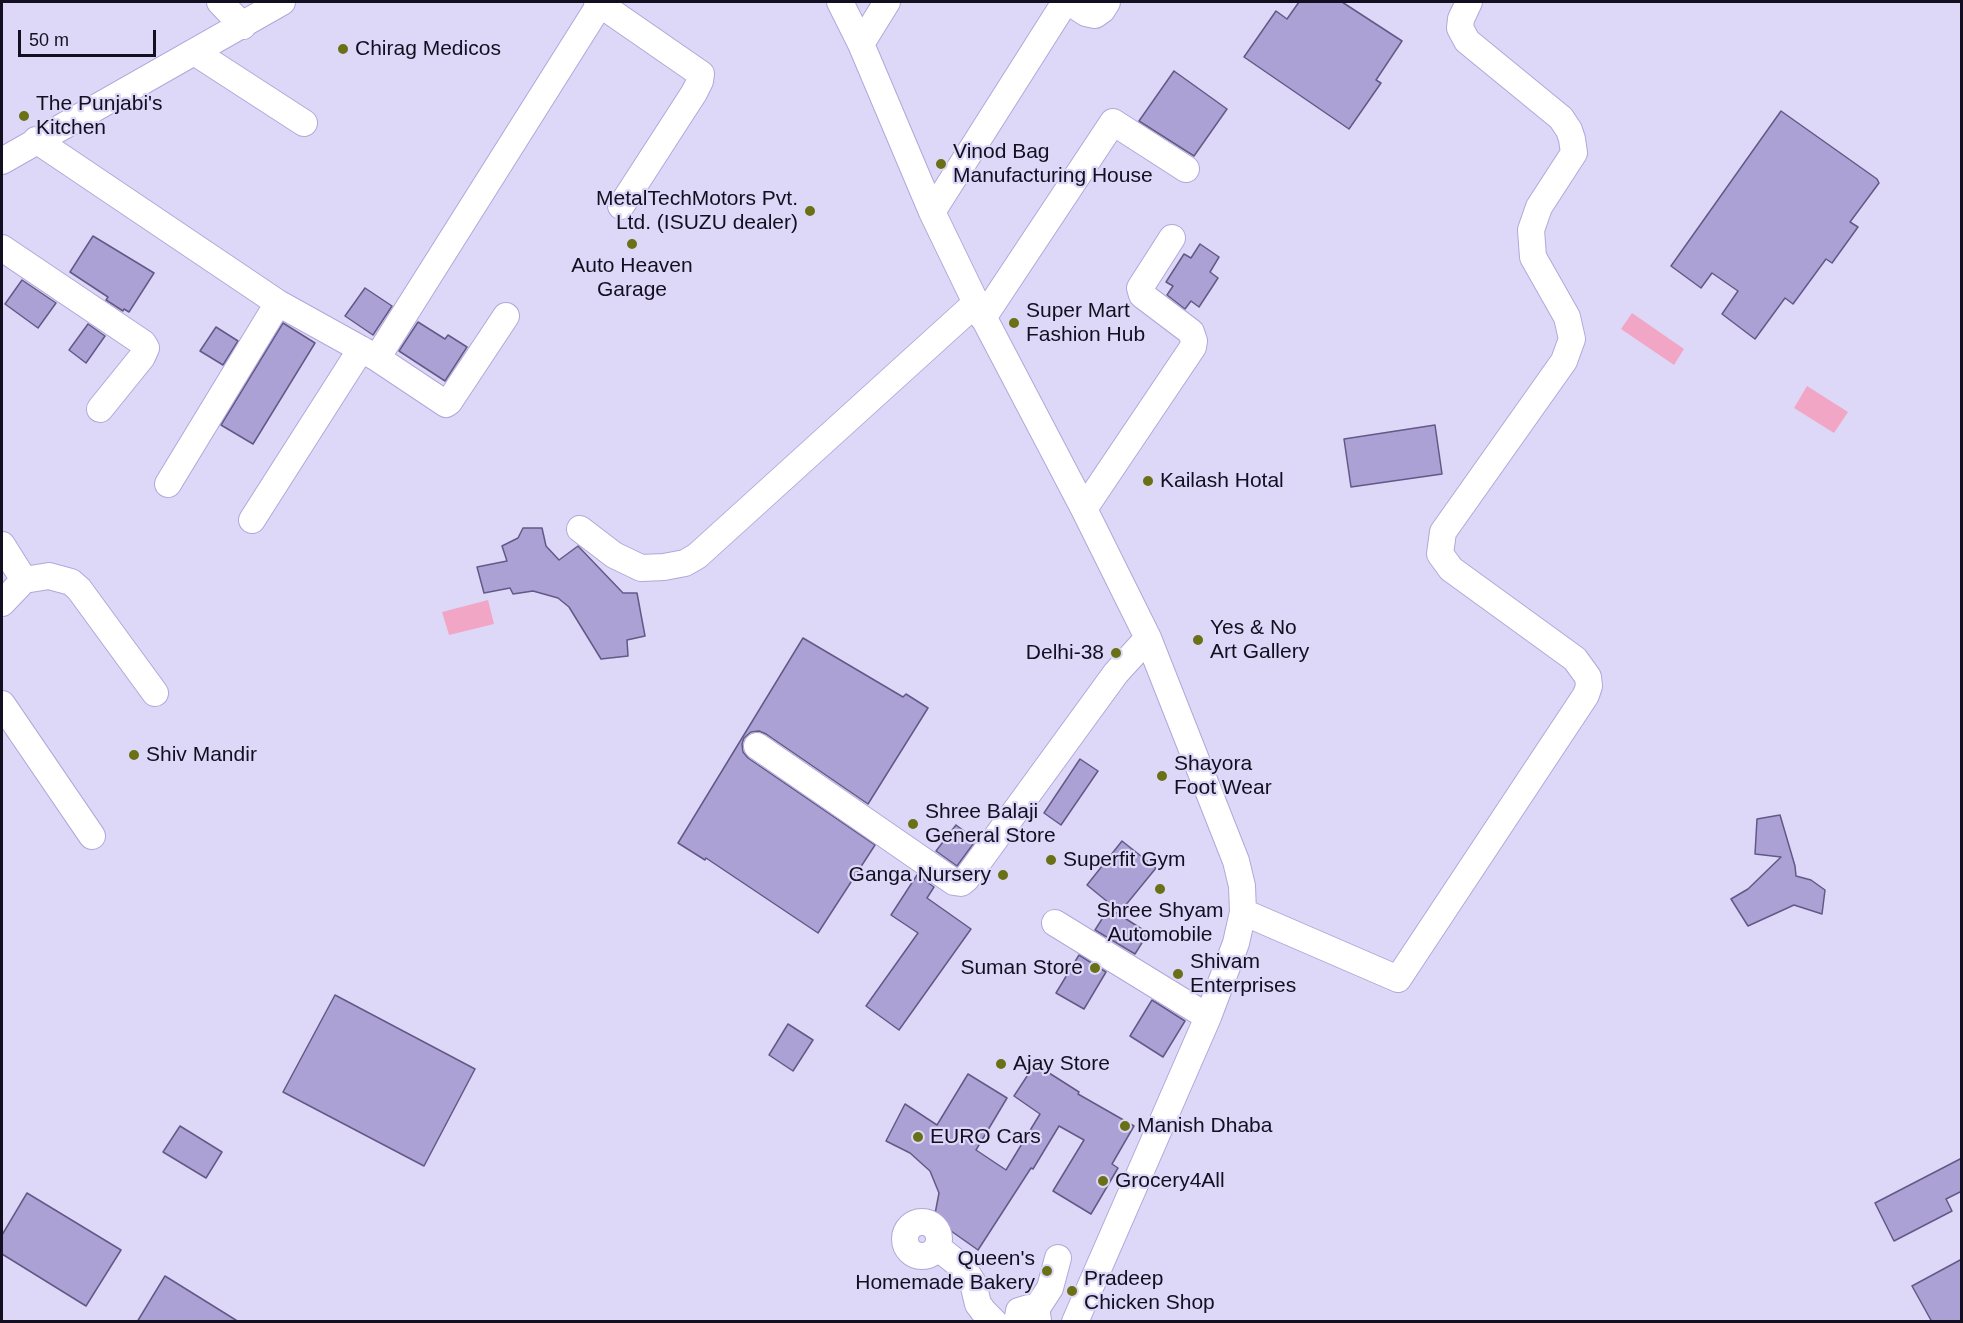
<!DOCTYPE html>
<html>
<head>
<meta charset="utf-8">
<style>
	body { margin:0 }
	#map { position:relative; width:1963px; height:1323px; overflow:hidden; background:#ddd8f8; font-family:Arial,sans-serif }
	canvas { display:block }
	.frame { position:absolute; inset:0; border:3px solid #130e20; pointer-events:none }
	.scale { position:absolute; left:18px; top:30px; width:138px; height:27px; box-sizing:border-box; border:3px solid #130e20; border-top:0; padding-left:8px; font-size:18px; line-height:21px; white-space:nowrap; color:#130e20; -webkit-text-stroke:4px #ddd8f8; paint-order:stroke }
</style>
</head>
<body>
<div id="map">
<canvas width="1963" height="1323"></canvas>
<div class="frame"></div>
<div class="scale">50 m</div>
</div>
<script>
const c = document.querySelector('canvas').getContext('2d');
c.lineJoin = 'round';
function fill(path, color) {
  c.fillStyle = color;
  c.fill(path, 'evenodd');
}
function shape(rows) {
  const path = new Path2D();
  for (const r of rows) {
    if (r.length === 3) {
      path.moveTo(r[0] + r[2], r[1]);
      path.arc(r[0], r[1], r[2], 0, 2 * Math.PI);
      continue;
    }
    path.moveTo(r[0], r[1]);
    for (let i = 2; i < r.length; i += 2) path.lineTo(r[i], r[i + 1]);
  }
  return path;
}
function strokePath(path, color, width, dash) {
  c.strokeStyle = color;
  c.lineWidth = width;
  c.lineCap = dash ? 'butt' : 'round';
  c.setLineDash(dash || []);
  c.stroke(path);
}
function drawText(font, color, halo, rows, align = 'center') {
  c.font = font + ' Arial,sans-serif';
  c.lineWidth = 4.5;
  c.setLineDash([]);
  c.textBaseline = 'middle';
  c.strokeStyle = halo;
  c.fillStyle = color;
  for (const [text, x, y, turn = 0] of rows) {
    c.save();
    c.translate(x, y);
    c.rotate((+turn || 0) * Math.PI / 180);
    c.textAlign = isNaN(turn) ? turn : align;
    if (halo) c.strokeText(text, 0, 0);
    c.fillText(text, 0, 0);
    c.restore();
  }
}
const water = shape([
	[1632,313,1684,349,1674,365,1621,329],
	[1807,386,1848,412,1834,433,1794,408],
	[488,600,494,624,449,635,442,612]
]);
const building = shape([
	[1299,2,1342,2,1402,41,1376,80,1381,83,1349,129,1244,57,1276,11,1287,19,1299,2],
	[1174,71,1227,109,1194,156,1139,121,1174,71],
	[1781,111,1877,179,1879,183,1850,222,1858,227,1832,263,1826,259,1793,304,1785,298,1755,339,1722,314,1738,291,1712,273,1701,288,1671,266,1781,111],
	[93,236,154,273,129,312,124,309,123,311,106,300,108,297,70,272,93,236],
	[1200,244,1219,257,1210,272,1218,278,1199,307,1191,301,1185,309,1167,295,1173,286,1166,282,1184,254,1191,258,1200,244],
	[22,280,56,303,38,328,5,304,22,280],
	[365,288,392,306,373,335,345,316,365,288],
	[418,322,445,339,448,335,467,347,445,381,399,351,418,322],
	[283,323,315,343,253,444,221,425,283,323],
	[88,324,105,336,86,363,69,350,88,324],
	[216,327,238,341,223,365,200,351,216,327],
	[1435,425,1442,474,1351,487,1344,439,1435,425],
	[523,528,542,528,546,546,559,560,578,546,623,593,637,593,645,636,627,640,628,656,601,659,569,607,558,598,533,591,513,594,510,588,484,593,477,567,507,561,502,546,518,538,523,528],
	[803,638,903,697,906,694,928,708,868,804,766,734,759,731,751,732,744,738,742,744,743,752,748,758,875,845,818,933,706,858,705,860,678,843,803,638],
	[1080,759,1098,771,1061,825,1044,813,1080,759],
	[1780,815,1795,866,1796,876,1811,880,1825,890,1822,914,1794,905,1748,926,1731,899,1748,889,1781,857,1755,854,1757,819,1780,815],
	[956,825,976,840,957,866,936,851,956,825],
	[1122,841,1156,868,1120,912,1087,885,1122,841],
	[917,875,934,887,927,898,971,929,899,1030,866,1006,918,933,891,915,917,875],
	[1109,908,1148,933,1135,954,1095,930,1109,908],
	[1079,955,1106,972,1084,1009,1056,993,1079,955],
	[335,995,475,1069,424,1166,283,1092,335,995],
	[1152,1000,1185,1021,1163,1057,1130,1036,1152,1000],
	[788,1024,813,1040,793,1071,769,1055,788,1024],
	[1035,1064,1079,1092,1078,1094,1134,1126,1112,1164,1118,1168,1091,1214,1053,1191,1084,1140,1059,1126,1033,1169,1031,1168,978,1250,934,1219,939,1193,930,1171,910,1153,886,1141,905,1104,937,1125,968,1074,1007,1098,976,1150,1006,1170,1040,1114,1014,1096,1035,1064],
	[180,1126,222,1152,206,1178,163,1152,180,1126],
	[1962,1158,1962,1191,1946,1199,1952,1211,1894,1241,1875,1203,1962,1158],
	[27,1193,121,1250,86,1306,2,1254,2,1235,27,1193],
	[1962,1259,1962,1322,1932,1322,1912,1286,1962,1259],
	[165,1276,239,1322,137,1322,165,1276]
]);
const minor = shape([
	[220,2,243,26],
	[597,2,701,74,700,81,694,93,621,206],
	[840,2,861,44,932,212,976,303,1084,509,1148,638,1236,861,1242,886,1243,912,1236,943,1208,1017,1075,1322],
	[1069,2,1086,13,1095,15,1102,10,1107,2],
	[861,44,887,2],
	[196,53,304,123],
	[36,140,278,303,377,358,446,404,449,402,506,316],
	[2,161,282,2],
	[932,212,1060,10],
	[2,248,143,343,146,348,142,357,100,409],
	[983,318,1113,122,1186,169],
	[377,358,600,4],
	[168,484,278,303],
	[1084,509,1193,347,1194,341,1191,332,1142,295,1140,288,1172,238],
	[252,520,361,349],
	[580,529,614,555,641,568,664,567,685,563,697,556,976,303],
	[2,545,24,580],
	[2,603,24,580,49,576,71,582,79,589,155,693],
	[2,704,92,836],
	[757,746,954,882,961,883,966,879,1116,673,1148,638],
	[1243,912,1398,979,1586,695,1589,686,1588,677,1575,659,1451,569,1440,554,1443,532,1564,361,1572,339,1567,317,1533,257,1531,230,1539,207,1574,153,1572,139,1569,130,1561,118,1467,41,1460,28,1461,19,1469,2],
	[1055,923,1208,1017],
	[922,1239,17],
	[937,1247,961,1266,968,1275,973,1283,978,1304,984,1312,994,1322],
	[1035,1311,1050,1288,1058,1258],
	[1017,1322,1019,1311,1029,1308,1037,1313,1038,1321]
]);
const markers = [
	[343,49,6,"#6a7016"],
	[24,116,6,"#6a7016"],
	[941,164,6,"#6a7016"],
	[810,211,6,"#6a7016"],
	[632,244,6,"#6a7016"],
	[1014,323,6,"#6a7016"],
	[1148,481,6,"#6a7016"],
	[1198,640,6,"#6a7016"],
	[1116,653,6,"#6a7016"],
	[134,755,6,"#6a7016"],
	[1162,776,6,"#6a7016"],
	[913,824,6,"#6a7016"],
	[1051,860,6,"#6a7016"],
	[1003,875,6,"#6a7016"],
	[1160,889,6,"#6a7016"],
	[1095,968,6,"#6a7016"],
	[1178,974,6,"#6a7016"],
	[1001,1064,6,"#6a7016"],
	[1125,1126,6,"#6a7016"],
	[918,1137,6,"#6a7016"],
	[1103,1181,6,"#6a7016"],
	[1047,1271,6,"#6a7016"],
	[1072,1291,6,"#6a7016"]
];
const poiNames = [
	["Chirag Medicos",355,49],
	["The Punjabi's",36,104],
	["Kitchen",36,128],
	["Vinod Bag",953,152],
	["Manufacturing House",953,176],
	["MetalTechMotors Pvt.",798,199,"right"],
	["Ltd. (ISUZU dealer)",798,223,"right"],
	["Auto Heaven",632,266,"center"],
	["Garage",632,290,"center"],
	["Super Mart",1026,311],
	["Fashion Hub",1026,335],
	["Kailash Hotal",1160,481],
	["Yes & No",1210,628],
	["Art Gallery",1210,652],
	["Delhi-38",1104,653,"right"],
	["Shiv Mandir",146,755],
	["Shayora",1174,764],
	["Foot Wear",1174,788],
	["Shree Balaji",925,812],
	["General Store",925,836],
	["Superfit Gym",1063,860],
	["Ganga Nursery",991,875,"right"],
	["Shree Shyam",1160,911,"center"],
	["Automobile",1160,935,"center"],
	["Shivam",1190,962],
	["Enterprises",1190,986],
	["Suman Store",1083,968,"right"],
	["Ajay Store",1013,1064],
	["Manish Dhaba",1137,1126],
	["EURO Cars",930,1137],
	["Grocery4All",1115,1181],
	["Queen's",1035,1259,"right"],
	["Homemade Bakery",1035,1283,"right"],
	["Pradeep",1084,1279],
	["Chicken Shop",1084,1303]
];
fill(water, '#f2a6c5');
fill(building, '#aba1d4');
strokePath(building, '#635987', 1.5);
strokePath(minor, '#b1a7da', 28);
strokePath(minor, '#fff', 26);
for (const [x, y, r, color] of markers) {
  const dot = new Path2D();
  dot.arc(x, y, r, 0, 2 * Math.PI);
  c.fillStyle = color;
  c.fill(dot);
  strokePath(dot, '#ddd8f8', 2);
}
drawText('21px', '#130e20', '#ddd8f8', poiNames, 'left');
</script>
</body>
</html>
